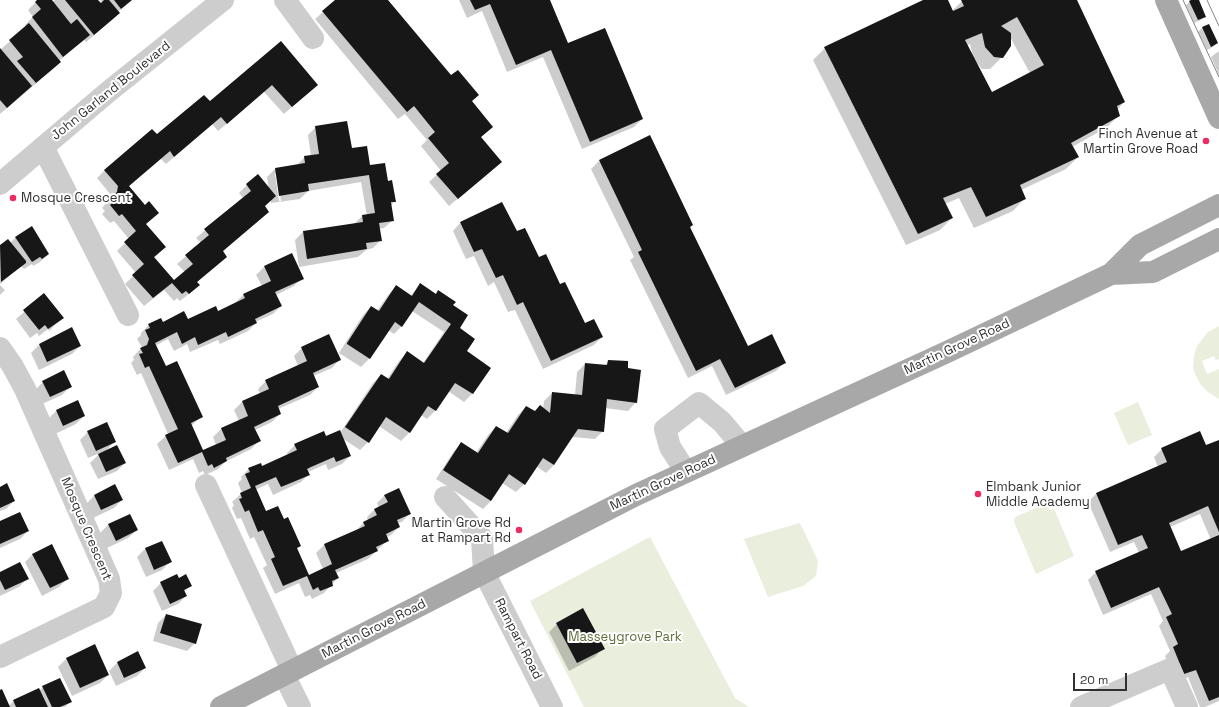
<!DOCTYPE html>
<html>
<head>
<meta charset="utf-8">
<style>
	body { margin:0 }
	#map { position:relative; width:1219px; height:707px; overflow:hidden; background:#fff; font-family:"Space Grotesk",sans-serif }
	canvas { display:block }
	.scale { position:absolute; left:1073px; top:673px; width:54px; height:18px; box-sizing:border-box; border:2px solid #303030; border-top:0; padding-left:5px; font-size:12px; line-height:14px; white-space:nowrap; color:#303030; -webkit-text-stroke:3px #fff; paint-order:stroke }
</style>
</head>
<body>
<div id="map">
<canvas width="1219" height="707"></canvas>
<div class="scale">20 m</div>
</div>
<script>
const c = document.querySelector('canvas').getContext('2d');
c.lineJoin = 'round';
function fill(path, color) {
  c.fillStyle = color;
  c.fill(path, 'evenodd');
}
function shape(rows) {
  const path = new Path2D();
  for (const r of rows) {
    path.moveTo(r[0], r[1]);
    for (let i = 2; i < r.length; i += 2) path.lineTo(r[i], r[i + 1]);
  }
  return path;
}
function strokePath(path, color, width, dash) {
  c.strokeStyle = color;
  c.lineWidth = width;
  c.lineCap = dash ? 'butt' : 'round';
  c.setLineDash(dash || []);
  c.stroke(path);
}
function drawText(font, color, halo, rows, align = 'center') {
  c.font = font + ' "Space Grotesk",sans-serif';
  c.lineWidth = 4;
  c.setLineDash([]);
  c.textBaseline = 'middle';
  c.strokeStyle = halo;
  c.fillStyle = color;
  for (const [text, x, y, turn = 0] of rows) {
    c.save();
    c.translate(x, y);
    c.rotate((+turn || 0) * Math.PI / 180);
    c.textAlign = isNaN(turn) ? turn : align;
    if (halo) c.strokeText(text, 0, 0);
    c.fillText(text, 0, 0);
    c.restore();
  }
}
const green = shape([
	[1219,326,1219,359,1216,360,1214,356,1202,361,1207,374,1219,369,1219,399,1208,392,1201,385,1195,374,1193,367,1194,356,1197,346,1208,332],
	[1138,402,1152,435,1128,445,1114,413],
	[1046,504,1049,510,1054,509,1074,556,1036,574,1014,522,1015,517],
	[800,523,818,561,816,576,803,586,768,597,744,539],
	[650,537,735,698,749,707,584,707,530,601]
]);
const shadow = shape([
	[38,0,49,0,52,2,55,0,97,0,100,4,102,3,100,0,132,0,118,12,119,13,111,21,86,42,84,40,59,61,60,62,52,70,0,114,0,50,26,27,25,25,33,17,28,10],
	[337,0,387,0,492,127,480,138,492,170,449,206,429,182,441,171,421,146,427,140,405,114,398,119,315,19],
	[459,0,549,0,568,45,642,119,634,127,582,149,543,57,507,72,482,11,467,18],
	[925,0,946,0,952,11,963,0,1076,0,1124,102,1117,110,1118,116,1106,128,1072,147,1078,157,1066,169,1021,190,1025,198,1013,211,974,228,959,198,945,204,952,218,940,230,906,245,813,60,825,48],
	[1010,37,1030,73,991,93,976,62,982,69,990,69,1002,57],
	[970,44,973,57,966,46],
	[1193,0,1198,0,1205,16,1201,20,1194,23,1186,5],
	[1209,25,1217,43,1213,47,1207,50,1198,32,1202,28],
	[281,43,316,85,308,93,284,114,264,92,218,131,212,124,166,164,161,159,128,187,145,224,165,247,154,258,174,282,185,272,177,264,201,243,196,238,243,198,239,193,247,185,258,176,269,190,267,177,275,169,296,166,305,157,311,156,308,135,316,127,351,149,387,182,395,201,390,206,393,220,384,228,379,229,381,240,373,248,366,250,358,257,299,267,295,240,303,232,354,224,362,216,367,216,361,182,308,191,300,199,271,203,271,200,264,206,268,212,222,252,218,264,197,282,198,285,190,293,180,301,177,298,174,301,164,290,144,306,125,284,136,273,117,251,129,239,114,221,110,223,102,214,105,211,102,208,109,200,111,195,97,178,105,170,210,103],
	[275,174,277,174,281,201,279,201],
	[1219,51,1219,75,1211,57],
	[599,161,692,225,689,228,747,347,784,363,776,371,726,395,712,366,688,378,630,260,634,257,591,169],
	[461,222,516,233,559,286,584,325,602,337,594,345,543,369,515,310,508,312,494,282,488,286,474,256,466,259,453,231],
	[31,228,48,254,40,262,33,266,32,264,24,269,21,266,0,284,0,247,8,240,10,243,15,238],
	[264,267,302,278,294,286,276,295,281,306,273,314,255,322,256,323,248,331,220,344,218,340,190,352,187,344,174,351,168,339,155,346,166,368,202,416,191,426,202,451,216,445,213,437,221,429,239,421,234,410,242,402,260,394,258,389,266,381,298,366,294,356,302,348,340,359,332,368,313,376,318,387,310,395,278,409,280,414,272,422,255,430,259,441,251,449,225,462,218,469,205,475,203,471,199,473,193,459,169,470,157,444,168,434,141,373,137,375,131,363,134,360,133,357,142,347,137,339,141,335,141,333,149,325,188,320,218,312,235,303,243,295,262,286,256,275],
	[0,285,5,290,0,295],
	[420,285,435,295,438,291,452,305,465,352,489,368,472,394,464,402,448,391,435,411,427,419,421,415,409,433,401,441,379,426,368,442,360,450,342,438,350,456,342,464,328,470,326,464,308,472,309,474,301,482,273,495,268,484,255,490,265,512,283,521,300,546,296,549,308,576,323,569,316,553,324,545,356,531,364,522,368,521,367,517,375,509,379,508,377,503,385,495,410,513,402,522,397,523,399,527,391,535,387,537,388,540,368,559,336,573,338,578,324,593,312,599,310,595,305,597,299,583,275,594,263,568,267,565,254,537,250,539,241,518,237,519,232,508,234,505,232,502,242,493,238,483,242,479,241,477,249,469,262,467,288,456,287,453,295,445,340,433,373,383,381,375,387,379,399,361,407,353,423,363,444,332,412,311,402,326,394,334,388,330,369,359,361,367,339,353,363,315,371,307,377,311,388,295,396,287,410,296],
	[44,295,62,318,49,331,48,329,39,336,37,333,30,338,16,319],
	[72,329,80,346,72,354,39,370,31,353,39,345],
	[609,361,627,369,636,402,628,411,605,408,603,431,595,439,572,437,554,465,546,473,536,466,524,484,516,492,502,483,491,501,483,509,436,479,454,451,462,443,476,453,488,435,496,427,506,433,518,415,526,407,534,412,543,409,544,401,552,393,575,395,577,372,585,364,604,366],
	[43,382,70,387,62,395,42,404,35,390],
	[77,401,84,416,76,424,55,434,48,419,56,411],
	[88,432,115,441,106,451,125,463,117,471,98,479,90,463,100,453,88,458,80,440],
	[1219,441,1219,701,1205,707,1200,707,1188,677,1176,682,1165,656,1170,651,1159,626,1163,621,1151,594,1103,615,1088,580,1096,572,1139,553,1134,542,1110,552,1088,502,1096,494,1158,467,1154,457,1162,449,1206,447],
	[1200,514,1211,540,1181,552,1170,527],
	[0,487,14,501,6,509,0,511],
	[94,496,122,500,114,508,93,518,86,504],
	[129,515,137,530,128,538,107,548,100,533,108,525],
	[0,522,28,531,20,539,0,548],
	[161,542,170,562,162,570,146,577,137,557,145,549],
	[33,554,67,579,59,587,42,596,25,562],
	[0,573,27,579,19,587,0,596],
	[178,579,190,586,184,592,186,596,178,604,162,611,153,591,161,583],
	[166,615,195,643,187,651,153,641,158,623],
	[557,624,603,648,595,657,569,671,549,632],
	[94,646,108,675,100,683,72,696,58,667,66,659],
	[138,653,145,668,137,676,116,686,109,671,117,663],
	[43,687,71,701,65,707,0,707,0,692,8,706,14,701,39,691]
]);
const building = shape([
	[37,0,52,0,71,24,77,19,90,35,63,57,32,17,41,9,35,2],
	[65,0,98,0,101,3,104,0,109,0,120,13,94,35],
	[114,0,132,0,121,9],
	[335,0,388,0,451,75,458,70,479,95,472,101,493,127,481,137,502,162,458,199,436,174,449,163,428,138,435,132,414,106,407,112,322,11],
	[470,0,550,0,568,43,605,28,643,119,590,142,551,50,516,65,490,4,475,10],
	[923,0,948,0,953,11,964,6,961,0,1077,0,1125,102,1117,106,1120,116,1071,143,1079,157,1020,185,1026,199,986,217,971,187,943,198,953,218,918,234,824,47],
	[1017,17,1044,65,992,92,965,40,982,33,985,47,994,57,1003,58,1011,46,1011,33,1001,26],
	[1191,0,1199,0,1206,17,1198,20,1189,1],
	[29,23,61,62,36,83,17,61,23,57,9,40],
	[1209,24,1218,43,1211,47,1202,27],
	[281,41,318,85,292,107,272,85,227,124,221,117,174,157,170,151,129,186,145,205,149,201,159,213,146,224,166,247,154,257,174,280,193,264,185,255,209,235,204,229,251,191,246,184,258,174,276,196,265,206,269,212,223,251,227,257,197,282,200,285,189,294,186,291,182,294,172,283,153,298,132,275,144,264,124,242,136,231,122,214,119,216,110,205,112,203,109,199,117,192,118,186,104,170,152,129,157,134,204,95,210,101],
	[0,48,32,86,7,108,0,100],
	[347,121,352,148,367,146,370,165,385,163,388,181,392,180,396,202,391,202,394,221,379,223,382,241,366,243,367,249,307,259,303,231,363,222,362,215,375,213,369,175,308,184,309,191,279,196,275,168,305,163,304,156,319,154,315,126],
	[650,135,693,225,690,227,748,346,772,334,786,363,735,388,720,359,696,371,638,252,642,250,599,160],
	[502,202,517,231,525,228,539,257,546,254,560,284,565,282,585,323,594,319,603,337,551,361,523,302,517,305,503,275,496,278,482,249,474,252,460,222],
	[32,226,49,254,42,259,40,257,32,262,15,237],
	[8,239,26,261,26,263,1,282,0,245],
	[292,253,304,279,275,292,282,306,255,319,257,323,228,337,226,332,198,345,195,337,182,344,177,332,155,343,166,366,177,361,203,417,191,423,203,450,226,440,221,428,248,416,242,401,269,389,265,380,307,361,301,347,329,334,341,360,313,373,319,387,278,406,281,414,254,427,261,441,226,458,227,461,214,468,212,464,208,466,202,452,178,463,165,435,178,429,149,366,145,368,139,354,143,353,140,348,147,345,149,339,145,330,150,328,148,324,161,318,163,322,184,311,188,319,216,306,218,311,245,298,243,294,271,281,264,266],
	[420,283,436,294,438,290,456,302,453,305,468,315,460,328,475,339,467,351,491,368,473,394,455,383,436,411,428,406,410,433,386,417,369,443,345,427,381,374,389,379,407,351,424,363,451,324,419,302,402,327,395,322,370,359,347,344,347,343,371,306,379,311,396,285,412,296],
	[44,293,64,318,48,329,45,325,39,330,23,310],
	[72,327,81,346,47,362,39,344],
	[608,360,628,361,628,368,641,370,637,403,607,399,604,432,578,429,554,465,543,458,525,485,509,474,491,501,443,470,461,442,478,453,496,426,508,433,526,406,535,411,540,405,550,413,552,392,582,395,585,363,607,365],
	[64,370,72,387,50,397,42,381],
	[78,400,85,416,63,426,56,410],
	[107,422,116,442,96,451,87,431],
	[340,430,351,456,336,462,334,457,311,467,307,469,310,475,281,487,276,477,255,486,266,511,278,506,284,519,288,517,301,546,297,548,309,575,332,564,324,544,365,526,363,522,377,515,374,509,388,502,384,495,399,488,411,514,397,520,400,527,386,534,389,541,376,547,378,551,335,570,339,578,332,581,333,586,320,591,318,587,313,590,307,576,283,586,271,559,275,557,263,530,258,532,249,510,245,512,239,499,242,498,240,493,251,488,245,474,250,472,248,468,261,463,262,466,297,450,294,444,324,431,326,436],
	[1200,431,1206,445,1219,440,1219,532,1208,506,1169,523,1181,551,1219,535,1219,697,1209,701,1196,670,1184,674,1173,647,1178,644,1166,617,1172,614,1159,587,1111,608,1095,571,1148,548,1142,535,1118,545,1096,493,1167,462,1161,448],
	[117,445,126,463,106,472,98,454],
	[7,483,15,501,0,508,0,487],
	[115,484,123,500,101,510,94,495],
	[20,512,29,531,0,544,0,521],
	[130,514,138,530,116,541,108,524],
	[162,541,172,562,154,570,145,548],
	[52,544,69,579,50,588,32,554],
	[20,562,29,579,5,590,0,580,0,572],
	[177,574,179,578,186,574,192,586,184,590,187,596,170,604,160,582],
	[583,608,605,649,577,663,556,623],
	[166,614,202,624,196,644,160,633],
	[95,644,109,675,80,688,66,658],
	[138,651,146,668,124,678,117,662],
	[60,678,72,702,60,707,52,707,42,686],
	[39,688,48,707,16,707,13,700],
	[2,689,10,707,0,707,0,690]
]);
const minor = shape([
	[285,0,313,38],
	[43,147,128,315],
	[0,184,108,92,223,0],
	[0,348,12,365,25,389,109,579,111,593,104,607,0,657],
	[686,472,670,447,665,429,699,403,722,422,742,446],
	[206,485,292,670],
	[445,497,482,538,484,572,552,707],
	[284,675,300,707],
	[1081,707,1170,669,1187,707]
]);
const major = shape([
	[1166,0,1219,118],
	[1111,274,1153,272,1219,239],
	[221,707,636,495,947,352,1111,274,1140,245,1219,205]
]);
const tram = shape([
	[1183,0,1219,77],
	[1207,0,1219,26]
]);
const markers = [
	[1206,141,4,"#ee2b60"],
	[13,198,4,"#ee2b60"],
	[978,494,4,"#ee2b60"],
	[519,530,4,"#ee2b60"]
];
const streetNames = [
	["John Garland Boulevard",111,91,-39],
	["Martin Grove Road",957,347,-25],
	["Martin Grove Road",663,483,-25],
	["Mosque Crescent",86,529,67],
	["Martin Grove Road",374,629,-27],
	["Rampart Road",518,639,63]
];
const poiNames = [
	["Finch Avenue at",1198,134],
	["Martin Grove Road",1198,149],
	["Mosque Crescent",21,198,"left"],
	["Elmbank Junior",986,487,"left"],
	["Middle Academy",986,502,"left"],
	["Martin Grove Rd",511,523],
	["at Rampart Rd",511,538]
];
const parkNames = [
	["Masseygrove Park",625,637]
];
fill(green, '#e9eedd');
fill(shadow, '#0003');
fill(building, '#171717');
strokePath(minor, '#cdcdcd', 22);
strokePath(major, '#a8a8a8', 22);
strokePath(tram, '#858585', 1);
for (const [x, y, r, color] of markers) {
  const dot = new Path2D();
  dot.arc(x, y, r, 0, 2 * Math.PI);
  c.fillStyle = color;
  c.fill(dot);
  strokePath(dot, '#fff', 1.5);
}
drawText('13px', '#303030', '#fff', streetNames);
drawText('13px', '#303030', '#fff', poiNames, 'right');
drawText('13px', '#5d6f3a', '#fff', parkNames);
</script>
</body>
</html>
